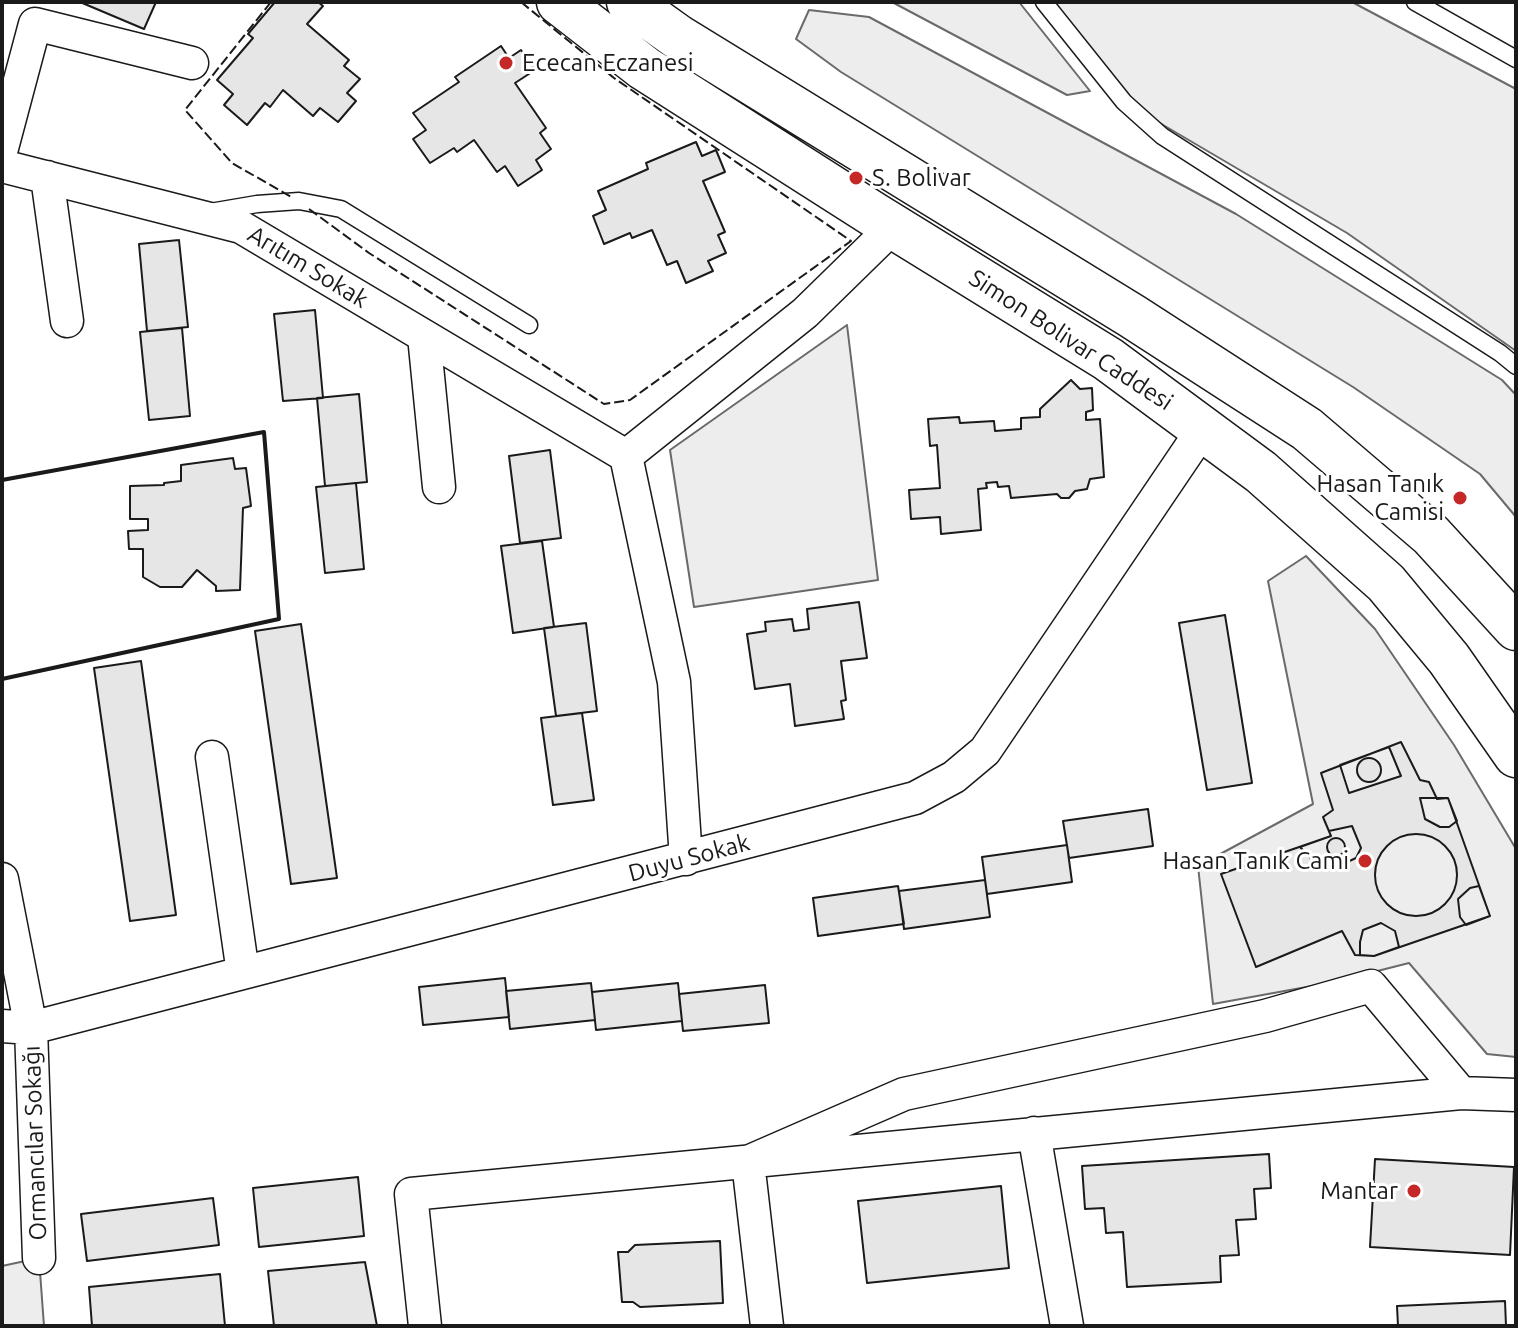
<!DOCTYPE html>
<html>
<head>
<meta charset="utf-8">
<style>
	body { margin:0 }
	#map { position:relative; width:1518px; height:1328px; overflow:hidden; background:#fff; font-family:Ubuntu,sans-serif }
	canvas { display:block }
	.frame { position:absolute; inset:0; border:4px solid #1a1a1a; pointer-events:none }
</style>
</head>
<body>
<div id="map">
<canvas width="1518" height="1328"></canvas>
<div class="frame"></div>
</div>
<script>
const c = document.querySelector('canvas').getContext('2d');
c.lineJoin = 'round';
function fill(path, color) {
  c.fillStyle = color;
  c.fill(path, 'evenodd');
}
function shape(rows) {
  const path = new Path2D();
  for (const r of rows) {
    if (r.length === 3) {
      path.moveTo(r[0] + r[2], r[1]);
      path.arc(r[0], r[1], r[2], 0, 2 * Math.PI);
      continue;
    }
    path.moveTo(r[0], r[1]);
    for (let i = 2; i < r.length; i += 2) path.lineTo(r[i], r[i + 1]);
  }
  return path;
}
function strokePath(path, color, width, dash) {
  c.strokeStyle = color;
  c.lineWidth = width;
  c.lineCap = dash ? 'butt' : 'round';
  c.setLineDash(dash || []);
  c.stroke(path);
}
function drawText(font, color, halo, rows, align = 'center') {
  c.font = font + ' Ubuntu,sans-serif';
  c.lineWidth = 6;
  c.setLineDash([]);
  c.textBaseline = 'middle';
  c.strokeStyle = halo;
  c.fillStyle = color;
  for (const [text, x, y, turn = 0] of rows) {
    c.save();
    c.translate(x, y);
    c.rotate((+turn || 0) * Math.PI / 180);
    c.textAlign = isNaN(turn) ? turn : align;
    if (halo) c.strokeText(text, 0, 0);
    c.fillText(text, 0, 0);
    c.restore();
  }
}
const built = shape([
	[892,2,1019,2,1090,91,1067,95,892,2],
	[1051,2,1352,2,1516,89,1516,351,1347,233,1124,102,1051,2],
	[809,10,869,17,1236,214,1502,380,1516,395,1516,517,1480,474,1353,387,841,72,796,39,809,10],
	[847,325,878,580,694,607,670,450,847,325],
	[1306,556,1375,629,1454,745,1516,849,1516,1057,1487,1054,1409,963,1334,982,1213,1004,1198,866,1313,804,1268,581,1306,556],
	[39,1258,44,1326,2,1326,2,1266,39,1258]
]);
const building = shape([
	[80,2,156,2,144,29,80,2],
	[275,2,318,2,323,6,307,24,349,60,344,66,360,79,347,93,356,101,338,122,320,108,313,116,283,90,270,107,265,103,247,125,224,105,233,94,217,80,253,38,248,34,275,2],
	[501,46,509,58,521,50,535,70,515,83,546,128,540,133,551,149,536,160,542,170,518,186,505,166,497,172,474,140,457,152,454,148,430,163,413,139,426,130,413,113,459,82,455,77,501,46],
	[696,142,702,156,716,150,725,172,703,181,725,232,718,235,726,253,708,261,713,271,686,283,677,261,667,265,652,230,632,238,630,233,604,244,593,216,606,210,598,191,648,169,646,163,696,142],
	[179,240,188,327,147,331,139,244,179,240],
	[315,310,323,398,283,401,274,314,315,310],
	[182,328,190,416,149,420,140,332,182,328],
	[1071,380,1080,389,1092,388,1093,410,1086,412,1086,420,1100,419,1104,477,1090,479,1087,489,1075,491,1069,498,1061,498,1057,494,1011,498,1009,486,998,487,997,482,986,483,987,488,978,489,981,530,941,534,940,517,911,519,909,490,940,488,937,445,930,446,928,419,959,417,960,423,994,421,995,431,1021,429,1021,418,1040,417,1040,409,1071,380],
	[359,394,367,482,325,486,317,398,359,394],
	[550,450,561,538,520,543,509,456,550,450],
	[233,458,235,469,246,468,251,506,243,508,240,590,216,591,216,586,197,570,182,587,160,587,143,577,143,549,129,549,128,531,148,530,148,519,130,519,130,486,164,485,164,483,181,481,181,465,233,458],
	[356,483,364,569,325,573,316,487,356,483],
	[542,541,554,627,513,633,501,546,542,541],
	[859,602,867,658,841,661,846,700,841,701,844,719,795,726,790,684,755,689,747,634,766,631,765,622,792,619,794,631,809,629,807,609,859,602],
	[1225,615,1252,783,1207,790,1179,623,1225,615],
	[586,623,597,711,556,716,544,628,586,623],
	[301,624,337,878,291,884,255,631,301,624],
	[141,661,176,915,130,921,94,668,141,661],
	[582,713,594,800,553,805,541,718,582,713],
	[1401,742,1420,780,1429,782,1437,799,1448,798,1490,916,1374,956,1355,955,1342,931,1256,967,1221,874,1331,836,1323,817,1333,810,1321,773,1401,742],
	[1389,747,1401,776,1349,793,1340,765,1389,747],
	[1369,770,12],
	[1420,798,1448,798,1457,821,1449,827,1440,827,1425,819,1420,798],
	[1148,809,1153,846,1069,858,1063,821,1148,809],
	[1352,826,1361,848,1356,858,1343,864,1315,863,1300,847,1331,836,1329,831,1352,826],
	[1416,875,41],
	[1336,847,9],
	[1067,845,1072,882,987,894,982,857,1067,845],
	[985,880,990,917,904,929,899,891,985,880],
	[898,886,904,924,818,936,813,898,898,886],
	[1479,886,1490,916,1466,925,1460,917,1458,899,1470,888,1479,886],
	[1381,923,1395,931,1399,947,1374,956,1360,955,1360,942,1363,930,1381,923],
	[505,978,509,1017,423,1025,419,987,505,978],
	[591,983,595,1020,510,1029,506,991,591,983],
	[678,983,682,1021,596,1030,592,992,678,983],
	[765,985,769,1023,683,1031,679,994,765,985],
	[1269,1154,1271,1188,1254,1189,1256,1219,1236,1220,1239,1255,1220,1256,1221,1282,1127,1287,1123,1232,1106,1233,1104,1208,1085,1209,1082,1166,1269,1154],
	[1375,1159,1514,1167,1510,1255,1370,1247,1375,1159],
	[358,1177,364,1236,259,1247,253,1188,358,1177],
	[1001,1186,1009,1268,867,1283,858,1201,1001,1186],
	[213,1198,219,1245,87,1261,81,1214,213,1198],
	[720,1241,723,1303,640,1307,633,1302,622,1302,618,1252,628,1252,635,1245,720,1241],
	[365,1262,377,1326,274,1326,268,1271,365,1262],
	[220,1274,225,1326,92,1326,89,1287,220,1274],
	[1505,1301,1506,1326,1398,1326,1397,1306,1505,1301]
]);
const service = shape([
	[1044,2,1124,102,1162,136,1500,353,1516,366],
	[1415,2,1516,59],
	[210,212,257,204,299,201,341,209,529,325]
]);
const minor = shape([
	[2,148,35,24,192,63],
	[2,166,241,227,626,456,805,313,893,227],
	[47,177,67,321],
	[424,336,439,487],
	[626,456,674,682,686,859],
	[212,757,243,973],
	[2,879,31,1028,39,1258],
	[2,1026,31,1028,915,798,954,777,985,751,1203,429],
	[1034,1133,1067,1326],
	[425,1326,411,1194,1461,1093,1516,1095],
	[767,1326,748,1162,904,1094,1265,1016,1371,986,1461,1093]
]);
const primary = shape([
	[559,2,644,68,873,214,1108,359,1261,472,1386,583,1449,659,1516,755],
	[629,2,678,37,1132,316,1307,429,1431,535,1516,628]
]);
const fence = shape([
	[271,2,185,110,232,163,293,198],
	[309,209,369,253,604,404,630,400,851,241,614,78,521,2]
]);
const wall = shape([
	[2,480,264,432,279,619,2,679]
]);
const markers = [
	[506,63,8,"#c62828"],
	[856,178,8,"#c62828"],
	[1460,498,8,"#c62828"],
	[1365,861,8,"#c62828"],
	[1414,1191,8,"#c62828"]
];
const poiNames = [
	["Ececan Eczanesi",522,63,"left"],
	["S. Bolivar",872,178,"left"],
	["Hasan Tanık",1444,484],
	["Camisi",1444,512],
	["Hasan Tanık Cami",1349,861],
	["Mantar",1398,1191]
];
const streetNames = [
	["Arıtım Sokak",308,267,31],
	["Simon Bolivar Caddesi",1071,340,33],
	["Duyu Sokak",689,858,-15],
	["Ormancılar Sokağı",35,1143,-92]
];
fill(built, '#ededed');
strokePath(built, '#6a6a6a', 2);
fill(building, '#e6e6e6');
strokePath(building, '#1a1a1a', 2);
strokePath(service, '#1a1a1a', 19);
strokePath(minor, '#1a1a1a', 35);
strokePath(primary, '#1a1a1a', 47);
strokePath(service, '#fff', 16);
strokePath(minor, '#fff', 32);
strokePath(primary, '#fff', 44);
strokePath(fence, '#1a1a1a', 2, [10, 4]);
strokePath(wall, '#1a1a1a', 4);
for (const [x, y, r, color] of markers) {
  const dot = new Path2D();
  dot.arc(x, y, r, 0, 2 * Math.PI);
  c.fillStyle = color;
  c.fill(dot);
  strokePath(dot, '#fff', 3);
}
drawText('24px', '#1a1a1a', '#fff', poiNames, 'right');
drawText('24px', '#1a1a1a', '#fff', streetNames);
</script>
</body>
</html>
